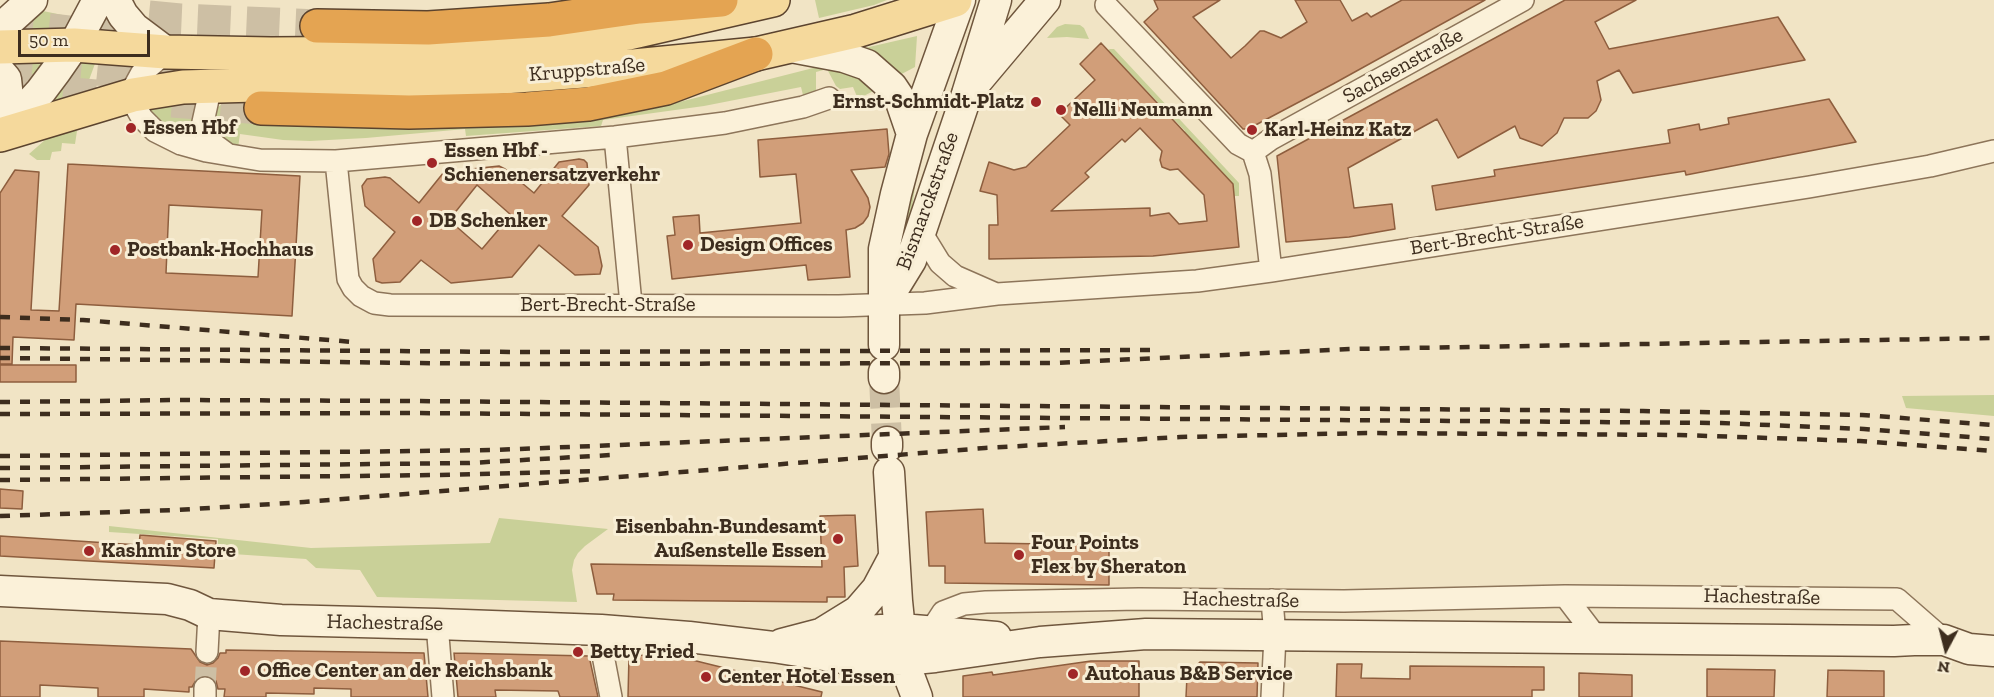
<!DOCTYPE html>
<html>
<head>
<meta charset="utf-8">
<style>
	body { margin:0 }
	#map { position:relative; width:1994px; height:697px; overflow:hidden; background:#f1e4c5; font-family:"Zilla Slab",serif }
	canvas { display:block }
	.north { position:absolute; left:1916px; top:619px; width:60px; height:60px; -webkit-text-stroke:4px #f8eed5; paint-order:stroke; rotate:187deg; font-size:16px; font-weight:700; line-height:24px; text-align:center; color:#3d2d1e }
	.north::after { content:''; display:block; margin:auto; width:21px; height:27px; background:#3d2d1e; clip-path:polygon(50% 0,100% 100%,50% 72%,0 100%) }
	.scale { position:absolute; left:18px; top:30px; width:132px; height:27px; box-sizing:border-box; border:3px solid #3d2d1e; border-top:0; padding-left:8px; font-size:18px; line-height:21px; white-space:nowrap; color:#3d2d1e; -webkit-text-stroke:4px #f8eed5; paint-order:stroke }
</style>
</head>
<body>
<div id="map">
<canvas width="1994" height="697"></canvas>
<div class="north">N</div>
<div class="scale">50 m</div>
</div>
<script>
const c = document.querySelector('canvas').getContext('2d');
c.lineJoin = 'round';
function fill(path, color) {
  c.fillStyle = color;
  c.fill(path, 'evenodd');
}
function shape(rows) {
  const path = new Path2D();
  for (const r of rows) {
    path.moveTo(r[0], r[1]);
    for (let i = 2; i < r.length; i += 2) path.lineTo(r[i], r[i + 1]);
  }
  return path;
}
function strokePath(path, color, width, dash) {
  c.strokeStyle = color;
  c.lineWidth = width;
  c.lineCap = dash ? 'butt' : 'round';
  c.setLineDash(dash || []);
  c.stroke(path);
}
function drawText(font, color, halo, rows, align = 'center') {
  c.font = font + ' "Zilla Slab",serif';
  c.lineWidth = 6;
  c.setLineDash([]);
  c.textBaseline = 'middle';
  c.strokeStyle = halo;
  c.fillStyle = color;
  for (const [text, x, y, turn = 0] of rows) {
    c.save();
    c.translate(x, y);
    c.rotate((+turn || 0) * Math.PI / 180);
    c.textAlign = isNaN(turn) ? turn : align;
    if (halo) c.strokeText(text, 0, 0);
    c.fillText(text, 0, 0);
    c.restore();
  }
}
const green = shape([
	[815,0,887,0,874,5,819,18],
	[43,11,77,18,69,31,22,31,21,30],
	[1065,24,1080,25,1084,28,1089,39,1067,37,1047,38,1057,27],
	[917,36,915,67,894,78,856,50],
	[1110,49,1114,49,1239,183,1239,196,1234,196,1232,183,1184,133,1185,131,1108,50],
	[75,60,96,61,82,99,46,109],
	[8,62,47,62,24,93],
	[112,62,138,65,123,88,100,94],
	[825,65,839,66,881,87,858,99,853,87,840,89,836,86,827,69,816,72,816,92,804,99,801,87,704,106,603,120,601,126,466,136,465,129,366,138,310,141,283,140,240,134,238,148,227,144,219,137,215,130,213,120,218,107,233,96,542,123,644,111],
	[198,97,192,118,193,133,197,141,184,140,150,115,147,103],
	[64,128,77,131,75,144,62,143,61,151,52,152,50,160,37,160,29,154,45,140],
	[912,185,915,186,909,231,907,240,899,246],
	[1994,395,1994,416,1906,408,1902,396],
	[499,518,608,529,585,546,578,553,574,560,572,570,577,602,377,597,360,570,316,568,306,559,218,553,218,539,109,532,109,526,311,548,490,543]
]);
const building = shape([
	[1154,0,1220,0,1193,17,1231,58,1245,46,1260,31,1264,31,1281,38,1307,22,1295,0,1340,0,1352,21,1367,13,1371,17,1402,0,1485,0,1333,84,1248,129,1243,129,1144,22,1158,9,1154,0],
	[1565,0,1636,0,1595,22,1609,49,1778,17,1805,60,1633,93,1619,70,1597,81,1601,100,1596,111,1588,118,1564,118,1557,133,1542,146,1520,138,1515,126,1458,158,1437,119,1348,168,1354,208,1392,204,1395,229,1349,237,1286,242,1277,156,1565,0],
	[1101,43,1233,184,1239,247,1153,256,989,259,989,225,998,225,997,195,980,191,989,162,1014,170,1026,167,1070,125,1059,114,1095,80,1080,64,1101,43],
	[1140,128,1162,151,1160,160,1162,167,1170,170,1178,169,1204,195,1207,221,1179,224,1169,213,1150,216,1150,208,1051,211,1089,177,1085,173,1122,139,1125,142,1140,128],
	[1829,99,1856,142,1686,175,1685,171,1436,210,1432,186,1495,176,1494,170,1670,143,1668,130,1699,124,1700,130,1729,124,1728,118,1829,99],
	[887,129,889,154,885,167,851,170,868,198,870,207,868,216,863,223,855,228,846,230,850,277,808,280,806,265,672,279,667,236,675,235,673,217,699,215,700,233,801,223,796,174,760,177,758,140,887,129],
	[579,159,584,160,587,163,589,185,562,216,598,247,602,266,600,274,575,275,539,245,512,277,451,283,421,260,400,282,382,283,376,281,373,259,395,232,365,206,362,186,367,179,385,177,390,178,419,203,444,172,499,166,505,169,534,193,559,162,579,159],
	[477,185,511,215,482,249,449,220,477,185],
	[68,164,300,176,292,316,76,304,74,340,13,337,12,364,0,364,0,193,15,170,39,172,31,310,59,311,68,164],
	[169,205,262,210,258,277,166,273,169,205],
	[0,365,76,365,76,382,0,382,0,365],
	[0,489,23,491,22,509,0,508,0,489],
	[983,509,985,543,1109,545,1109,585,945,583,945,566,929,566,926,512,983,509],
	[855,515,858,566,844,567,845,597,827,597,827,602,613,600,614,594,597,594,591,564,822,567,820,516,855,515],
	[140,535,216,541,214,568,0,556,0,536,139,545,140,535],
	[0,641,191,649,200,662,207,665,213,663,218,658,220,653,226,653,226,650,424,653,428,697,351,697,351,689,314,688,314,694,266,693,266,697,224,697,225,689,218,689,216,681,212,677,206,675,198,677,192,687,189,687,189,692,144,689,144,697,98,697,98,688,40,685,40,697,0,697,0,641],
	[454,653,589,656,598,697,560,697,558,691,495,690,496,697,458,697,454,653],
	[629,655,676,656,822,692,821,697,628,697,629,655],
	[1091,661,1139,661,1139,697,963,697,963,676,992,672,993,675,1091,661],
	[1200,662,1258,663,1257,697,1186,697,1187,676,1200,662],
	[1337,664,1362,664,1361,678,1410,679,1410,666,1544,667,1544,690,1532,690,1532,697,1336,697,1337,664],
	[1707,669,1775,670,1774,697,1707,697,1707,669],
	[1828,670,1884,671,1884,697,1827,697,1828,670],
	[1579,673,1632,675,1632,697,1579,697,1579,673]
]);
const streetTunnel = shape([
	[205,688,207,652]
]);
const secondaryTunnel = shape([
	[884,378,887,442]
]);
const highwayTunnel = shape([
	[100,12,180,20,317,26],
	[0,24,87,34],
	[0,59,174,77],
	[14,89,121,98],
	[172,101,261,108]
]);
const street = shape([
	[1106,5,1238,144,1253,152,1260,174,1271,271],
	[166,52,141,74,135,85,133,102,142,118,155,131,181,144,206,151,260,160,336,161,615,137,725,123,803,107,829,98],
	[211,86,203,122,204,131,208,140,227,154],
	[615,137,631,304],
	[1253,152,1271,139,1523,0],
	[336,161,348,279,353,288,361,296,374,303,390,305,839,306,925,303,997,294,1197,281,1271,271,1809,187,1930,166,1994,151],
	[921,232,940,263,955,276,996,294],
	[1565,596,1897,599,1944,640],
	[437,624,443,697],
	[601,630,602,650,611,697],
	[930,632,943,612,964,604,986,602,1139,599,1344,601,1565,596,1597,638],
	[207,652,209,614],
	[205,697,205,688],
	[1272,697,1275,636,1272,600]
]);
const secondary = shape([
	[115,0,123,15,134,28,166,52],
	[0,29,32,0],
	[791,47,844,57,867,65,892,87,900,99,912,134],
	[0,72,6,79,8,98,1,135],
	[976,82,1045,0],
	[0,136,41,91,56,71,74,45,98,0],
	[884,304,911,260,967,94,996,0],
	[884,345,884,249,896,194,912,134,960,0],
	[884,372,884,378],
	[887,442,887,447],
	[889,472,897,601,903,660,917,697],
	[0,591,167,599,190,605,209,614,281,620,437,624,601,630,689,637,773,647,849,659,903,660,935,657,1040,642,1146,634,1894,641,1914,640,1944,640,1969,649,1994,651],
	[824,632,858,611,877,589,894,557],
	[782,644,824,633,901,629,996,637]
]);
const primary = shape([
	[0,47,74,45,166,52,271,54,417,53,479,50,591,39,629,33,773,0],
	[0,135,133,95,183,87,477,79,583,71,756,54,856,31,955,0]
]);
const highway = shape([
	[317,26,428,28,549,20,639,7,721,0],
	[261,108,409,112,527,109,588,104,666,88,756,54]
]);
const rail = shape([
	[0,317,83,320,353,342],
	[0,348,517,352,1153,350],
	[0,358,503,364,1052,363,1352,349,1994,338],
	[0,402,181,400,407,401,1643,411,1862,415,1994,425],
	[0,414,406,413,1721,423,1864,429,1994,439],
	[0,456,494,450,1065,427],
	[0,468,469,463,611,455],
	[0,480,440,475,599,471],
	[0,516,177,510,304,502,985,448,1180,437,1367,433,1679,435,1860,441,1994,451]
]);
const markers = [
	[1036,102,6,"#a02627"],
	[1061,110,6,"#a02627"],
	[131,128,6,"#a02627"],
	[1252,130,6,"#a02627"],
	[432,163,6,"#a02627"],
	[417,221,6,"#a02627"],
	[688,245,6,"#a02627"],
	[115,250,6,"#a02627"],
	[838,539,6,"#a02627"],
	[89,551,6,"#a02627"],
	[1019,555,6,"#a02627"],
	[578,652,6,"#a02627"],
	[245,671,6,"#a02627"],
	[1073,674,6,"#a02627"],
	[706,677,6,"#a02627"]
];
const streetNames = [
	["Sachsenstraße",1403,66,-29],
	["Kruppstraße",587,70,-5],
	["Bismarckstraße",928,201,-70],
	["Bert-Brecht-Straße",1497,235,-9],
	["Bert-Brecht-Straße",608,305],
	["Hachestraße",1762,597,1],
	["Hachestraße",1241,600,1],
	["Hachestraße",385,623,1]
];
const poiNames = [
	["Ernst-Schmidt-Platz",1024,102,"right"],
	["Nelli Neumann",1073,110],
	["Essen Hbf",143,128],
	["Karl-Heinz Katz",1264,130],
	["Essen Hbf -",444,151],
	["Schienenersatzverkehr",444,175],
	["DB Schenker",429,221],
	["Design Offices",700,245],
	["Postbank-Hochhaus",127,250],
	["Eisenbahn-Bundesamt",826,527,"right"],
	["Außenstelle Essen",826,551,"right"],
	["Four Points",1031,543],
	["Flex by Sheraton",1031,567],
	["Kashmir Store",101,551],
	["Betty Fried",590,652],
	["Office Center an der Reichsbank",257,671],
	["Autohaus B&B Service",1085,674],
	["Center Hotel Essen",718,677]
];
fill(green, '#c9d098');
fill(building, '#d19e79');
strokePath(building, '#8e5e3e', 1.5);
strokePath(streetTunnel, '#cdbfa4', 21, [21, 10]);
strokePath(secondaryTunnel, '#cdbfa4', 30, [30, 15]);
strokePath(highwayTunnel, '#cdbfa4', 33, [33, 16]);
strokePath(street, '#8d755a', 24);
strokePath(secondary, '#6f563d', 33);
strokePath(primary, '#5b432e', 36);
strokePath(highway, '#5b432e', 36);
strokePath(street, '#fbf1d9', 21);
strokePath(secondary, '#fbf1d9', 30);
strokePath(primary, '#f5d99c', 33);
strokePath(highway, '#e4a452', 33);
strokePath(rail, '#3d2d1e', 4.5, [10, 10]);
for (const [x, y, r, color] of markers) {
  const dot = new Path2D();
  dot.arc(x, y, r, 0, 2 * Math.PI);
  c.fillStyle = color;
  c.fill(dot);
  strokePath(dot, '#f8eed5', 2);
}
drawText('21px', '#3d2d1e', '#f8eed5', streetNames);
drawText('bold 21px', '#3d2d1e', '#f8eed5', poiNames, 'left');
</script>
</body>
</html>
